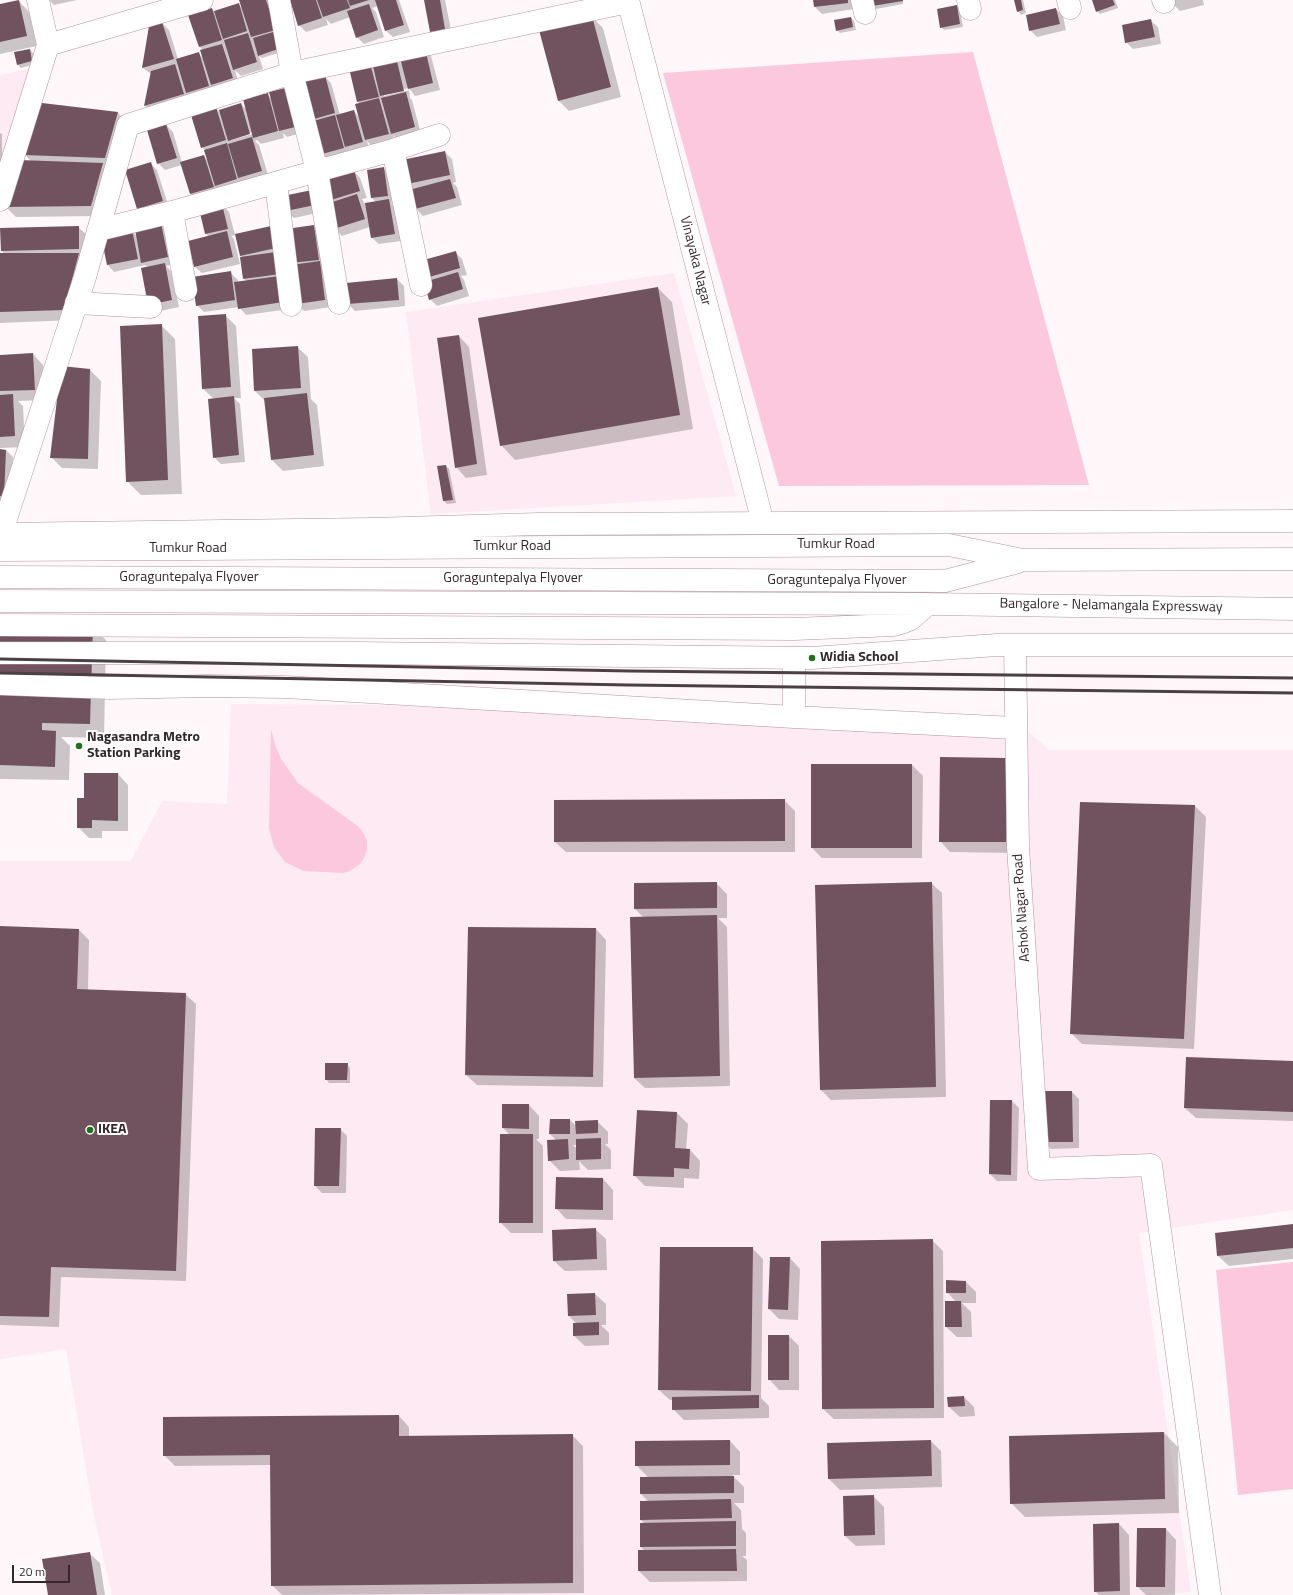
<!DOCTYPE html>
<html>
<head>
<meta charset="utf-8">
<style>
	body { margin:0 }
	#map { position:relative; width:1293px; height:1595px; overflow:hidden; background:#fff7fa; font-family:"Titillium Web",sans-serif }
	canvas { display:block }
	.scale { position:absolute; left:12px; top:1565px; width:58px; height:18px; box-sizing:border-box; border:2px solid #35282d; border-top:0; padding-left:5px; font-size:12px; line-height:14px; white-space:nowrap; color:#35282d; -webkit-text-stroke:3px #fff; paint-order:stroke }
</style>
</head>
<body>
<div id="map">
<canvas width="1293" height="1595"></canvas>
<div class="scale">20 m</div>
</div>
<script>
const c = document.querySelector('canvas').getContext('2d');
c.lineJoin = 'round';
function fill(path, color) {
  c.fillStyle = color;
  c.fill(path, 'evenodd');
}
function shape(rows) {
  const path = new Path2D();
  for (const r of rows) {
    path.moveTo(r[0], r[1]);
    for (let i = 2; i < r.length; i += 2) path.lineTo(r[i], r[i + 1]);
  }
  return path;
}
function strokePath(path, color, width, dash) {
  c.strokeStyle = color;
  c.lineWidth = width;
  c.lineCap = dash ? 'butt' : 'round';
  c.setLineDash(dash || []);
  c.stroke(path);
}
function drawText(font, color, halo, rows, align = 'center') {
  c.font = font + ' "Titillium Web",sans-serif';
  c.lineWidth = 4;
  c.setLineDash([]);
  c.textBaseline = 'middle';
  c.strokeStyle = halo;
  c.fillStyle = color;
  for (const [text, x, y, turn = 0] of rows) {
    c.save();
    c.translate(x, y);
    c.rotate((+turn || 0) * Math.PI / 180);
    c.textAlign = isNaN(turn) ? turn : align;
    if (halo) c.strokeText(text, 0, 0);
    c.fillText(text, 0, 0);
    c.restore();
  }
}
const built = shape([
	[31,68,0,169,0,75],
	[674,273,736,496,431,514,406,312],
	[231,704,369,705,619,712,1013,718,1049,750,1293,750,1293,1210,1139,1233,1191,1592,1152,1595,112,1595,93,1511,66,1349,0,1359,0,861,131,861,162,801,227,804]
]);
const green = shape([
	[973,52,1089,485,779,486,663,73],
	[271,729,275,745,281,759,298,783,359,827,364,834,367,841,367,850,364,858,360,864,350,871,343,873,304,871,285,862,274,847,269,829],
	[1293,1262,1293,1489,1238,1495,1216,1270]
]);
const shadow = shape([
	[49,0,77,0,54,5],
	[242,0,271,0,281,52,262,58,259,56,263,69,241,76,235,70,239,85,218,91,213,86,215,93,194,99,188,93,191,101,152,113,145,106,151,74,143,68,150,27,162,23,169,30,178,59,198,53,203,58,203,50,200,47,190,16,212,9,215,12,238,4,243,9],
	[291,0,399,0,410,32,393,37,386,31,378,6,372,8,376,12,384,37,364,44,357,37,350,17,331,24,326,19,328,25,306,32,299,25],
	[425,0,445,0,452,35,438,38,431,31],
	[814,0,853,0,854,9,822,14,815,7],
	[903,0,903,4,876,9,873,5],
	[1015,0,1023,0,1026,13,1021,15,1018,11],
	[1093,0,1115,0,1118,8,1100,14,1097,11],
	[1172,0,1203,0,1204,5,1180,11,1173,4],
	[19,1,29,12,37,46,0,54,0,5],
	[957,6,960,10,963,27,944,30,941,27],
	[1056,9,1063,16,1066,30,1037,37,1030,30],
	[592,17,603,28,621,97,569,111,558,100],
	[851,18,854,21,856,30,840,33,837,30],
	[1151,21,1158,27,1161,44,1133,49,1126,42],
	[424,49,431,56,440,90,415,96,409,88,384,94,384,96,409,90,410,98,412,100,421,134,398,140,393,135,395,141,373,147,367,141,369,149,353,153,349,149,350,155,329,160,322,153,317,121,315,119,324,76,331,83,340,115,354,111,359,117,360,104,358,102,370,64,374,68,396,58,403,65],
	[30,50,33,53,35,64,21,68,18,65],
	[267,94,301,133,287,137,283,133,284,138,261,144,257,140,255,141,259,145,269,178,246,184,242,180,244,186,198,201,191,194,182,165,165,170,158,163,166,125,173,132,182,163,204,156,208,161,205,150,202,147,216,108,221,114,241,104,247,110],
	[255,131,256,133,232,140,232,138],
	[43,104,118,113,128,123,101,216,16,217,6,207,32,162,25,155],
	[0,133,2,134,2,191,0,191],
	[445,152,452,159,456,182,453,183,457,187,462,205,423,216,416,209,414,190,408,184],
	[150,163,157,170,169,208,144,216,137,209],
	[383,168,390,175,395,202,391,203,395,207,401,241,379,244,372,238,370,227,342,236,335,229,329,201,354,171,360,178,367,198,362,199,365,204,376,202,372,198],
	[311,191,322,212,294,218,287,211],
	[222,205,229,212,235,235,271,227,290,309,246,315,239,307,204,312,197,305,231,273,238,280,238,282,246,281,244,279,241,258,243,258,241,256,236,235,231,236,234,239,240,264,202,273,195,267,209,237,206,234,200,210],
	[160,224,167,231,174,264,166,266,171,271,179,307,156,312,148,267,145,265,114,272,108,265,131,230,137,236],
	[314,226,321,233,331,307,304,311,297,304,292,266],
	[78,227,89,237,74,320,0,323,0,254,5,254,2,251],
	[455,252,462,259,467,275,461,276,464,280,469,296,437,306,430,299,427,277],
	[397,279,404,286,405,306,355,311,348,304],
	[658,288,672,302,693,429,515,460,501,445],
	[225,315,236,326,241,398,234,398,240,404,245,462,221,464,214,457,214,399,203,389],
	[161,325,175,339,182,494,141,495,127,481],
	[459,336,469,347,487,475,466,478,456,467],
	[297,347,308,357,311,399,317,405,324,466,283,471,272,460,265,401,255,391],
	[33,354,43,365,45,400,18,401,23,406,25,447,0,448,0,356],
	[90,370,101,381,98,469,62,468,51,457],
	[0,450,6,450,13,457,10,503,0,503],
	[446,466,449,469,456,503,447,504,444,501,438,467],
	[0,624,92,626,106,640,104,738,61,737,70,746,69,780,0,779],
	[1007,759,1016,853,950,852,940,841],
	[912,765,923,776,922,858,822,858,812,848],
	[118,774,128,785,128,831,102,831,102,838,89,838,78,827,85,799],
	[784,800,795,811,795,852,566,852,555,842],
	[1081,803,1195,806,1206,817,1194,1049,1082,1044,1071,1033],
	[716,883,727,894,727,918,718,918,727,927,730,1086,645,1088,634,1078,644,918,635,909],
	[931,883,942,893,946,1097,831,1100,821,1090],
	[0,927,79,930,89,940,88,991,185,994,196,1004,186,1281,61,1277,59,1327,0,1325],
	[596,929,606,940,603,1087,477,1085,466,1075],
	[1293,1062,1293,1121,1196,1118,1185,1108],
	[347,1064,350,1068,350,1083,329,1083,326,1079],
	[1072,1092,1079,1099,1079,1148,1051,1149,1044,1142],
	[1012,1101,1019,1108,1017,1181,997,1181,990,1174],
	[529,1105,539,1116,539,1139,536,1139,543,1146,543,1233,511,1233,500,1222,510,1135,503,1128],
	[638,1111,677,1113,688,1124,686,1150,690,1150,700,1161,699,1179,684,1178,684,1188,645,1186,634,1175],
	[551,1120,570,1120,576,1126,597,1121,608,1132,608,1144,605,1144,611,1150,611,1169,588,1170,579,1161,580,1170,560,1171,549,1160,557,1141,550,1134],
	[573,1145,577,1145,577,1149],
	[340,1129,347,1136,346,1193,322,1193,315,1186],
	[603,1179,613,1190,613,1220,566,1219,556,1208],
	[1293,1225,1293,1259,1229,1266,1218,1256],
	[595,1229,606,1239,607,1270,565,1271,554,1261],
	[932,1240,943,1251,944,1418,834,1419,823,1409],
	[752,1248,763,1259,761,1398,769,1406,769,1418,684,1420,673,1409,673,1400,670,1400,659,1390],
	[790,1258,800,1269,798,1320,779,1319,769,1309],
	[966,1282,976,1292,976,1303,962,1303,971,1312,972,1337,957,1337,946,1327,956,1302,947,1292],
	[595,1294,606,1304,606,1325,601,1325,609,1333,609,1345,585,1346,574,1336,577,1324,569,1316],
	[789,1336,799,1346,799,1390,779,1390,769,1379],
	[964,1397,974,1407,975,1416,960,1417,949,1407],
	[399,1416,409,1427,409,1437,572,1435,583,1446,584,1593,282,1595,272,1585,271,1465,175,1466,164,1455],
	[1164,1433,1178,1447,1179,1513,1025,1517,1011,1503],
	[730,1441,740,1452,740,1475,732,1475,744,1487,744,1503,734,1503,741,1510,742,1529,746,1533,746,1556,742,1556,747,1560,747,1581,650,1582,639,1571,645,1551,641,1547,645,1524,641,1520,649,1502,641,1494,641,1478,649,1478,636,1465],
	[931,1441,941,1451,942,1487,840,1490,829,1479,828,1444],
	[873,1496,884,1507,885,1545,856,1546,845,1536],
	[1119,1524,1129,1535,1130,1595,1099,1595,1095,1591],
	[1166,1529,1176,1540,1175,1595,1146,1595,1137,1586],
	[89,1553,100,1563,105,1595,49,1595]
]);
const building = shape([
	[19,0,27,36,0,42,0,4],
	[239,0,266,0,276,30,251,37],
	[290,0,316,0,322,18,298,26],
	[317,0,347,0,350,8,323,17],
	[348,0,369,0,350,6],
	[375,0,396,0,404,25,385,31],
	[424,0,440,0,445,29,430,32],
	[813,0,848,0,848,3,814,7],
	[871,0,903,0,903,1,872,6],
	[1014,0,1021,0,1023,10,1017,12],
	[1092,0,1113,0,1115,5,1096,12],
	[239,3,247,31,223,39,214,11],
	[369,4,378,30,356,38,347,11],
	[957,5,960,24,940,28,937,9],
	[212,8,222,40,199,47,188,15],
	[1056,8,1060,24,1029,31,1026,15],
	[592,16,611,87,558,101,539,30],
	[851,17,853,27,836,31,834,20],
	[1151,19,1155,37,1125,43,1122,25],
	[162,22,174,59,142,68,149,26],
	[273,32,278,49,258,56,253,38],
	[248,33,257,62,233,70,224,40],
	[222,44,233,78,211,85,200,50],
	[425,48,433,83,408,89,399,54],
	[30,49,32,61,17,65,14,52],
	[199,52,209,86,186,93,176,59],
	[396,57,404,91,380,96,372,62],
	[370,63,379,97,357,102,349,68],
	[175,64,184,94,144,106,151,71],
	[325,75,335,113,314,119,303,80],
	[285,88,295,127,279,131,269,92],
	[406,92,415,127,391,134,381,98],
	[268,93,278,131,253,138,243,99],
	[379,98,389,134,365,140,355,104],
	[42,103,118,112,105,158,24,155],
	[241,103,250,134,228,141,219,110],
	[216,107,226,140,201,148,191,115],
	[354,110,363,142,345,147,336,115],
	[335,115,344,148,322,154,313,121],
	[166,124,177,158,157,164,147,130],
	[252,137,262,171,238,178,228,144],
	[227,143,237,179,215,186,204,150],
	[445,151,450,175,407,184,402,160],
	[204,155,214,187,190,194,180,162],
	[19,160,103,163,91,206,4,207],
	[151,162,163,201,137,209,125,170],
	[384,167,388,196,371,198,367,170],
	[354,170,360,191,328,201,322,180],
	[450,179,456,198,415,209,409,190],
	[312,190,315,205,286,211,283,196],
	[357,194,365,219,334,229,326,204],
	[389,199,395,234,371,238,365,203],
	[222,204,228,229,205,234,199,209],
	[161,223,168,257,141,263,135,229],
	[314,225,319,260,290,263,286,229],
	[79,226,79,249,1,251,0,228],
	[271,226,276,248,240,256,235,234],
	[132,229,138,259,107,265,101,236],
	[227,231,233,257,194,267,188,241],
	[456,251,460,268,426,278,420,261],
	[276,252,280,274,243,279,240,257],
	[0,253,79,253,64,310,0,312],
	[320,261,325,300,296,304,291,265],
	[165,263,172,300,148,305,141,268],
	[231,271,235,300,196,306,192,277],
	[458,272,463,289,429,300,424,282],
	[280,276,283,302,238,309,234,282],
	[397,278,399,300,347,304,346,283],
	[658,287,680,415,500,446,478,318],
	[226,314,231,387,202,389,198,316],
	[162,324,168,480,126,482,120,326],
	[459,335,477,464,455,468,437,338],
	[298,346,301,388,254,391,252,349],
	[33,353,35,390,0,391,0,355],
	[61,366,90,369,88,459,50,458],
	[307,393,314,455,271,460,264,398],
	[13,394,15,436,0,437,0,395],
	[234,396,239,455,213,458,208,399],
	[0,449,6,450,4,497,0,496],
	[446,465,453,500,443,501,437,466],
	[0,623,93,625,90,724,42,723,42,730,56,731,55,767,0,765],
	[940,757,1007,758,1006,842,939,842],
	[811,764,912,764,912,848,811,848],
	[84,773,118,773,118,821,92,820,92,828,77,828,77,798,84,798],
	[785,799,785,841,554,842,554,800],
	[1080,802,1195,805,1184,1039,1070,1034],
	[717,882,717,908,634,909,634,883],
	[932,882,936,1087,820,1090,815,885],
	[717,915,720,1076,634,1078,630,917],
	[0,926,79,929,77,989,186,993,176,1271,51,1267,49,1317,0,1316],
	[468,927,596,928,593,1077,465,1075],
	[1186,1057,1293,1061,1293,1112,1184,1108],
	[325,1063,348,1063,347,1080,325,1080],
	[1043,1091,1072,1091,1073,1142,1043,1142],
	[990,1100,1012,1100,1011,1175,989,1174],
	[502,1104,529,1104,529,1129,502,1128],
	[637,1110,677,1112,675,1148,690,1149,689,1169,674,1168,674,1177,633,1176],
	[550,1119,570,1119,570,1134,549,1134],
	[598,1120,598,1133,576,1134,575,1121],
	[315,1128,341,1128,339,1186,314,1186],
	[500,1134,533,1134,533,1223,499,1223],
	[601,1138,601,1159,576,1160,576,1139],
	[568,1139,569,1159,548,1161,547,1140],
	[556,1177,603,1178,603,1210,555,1209],
	[1293,1224,1293,1248,1217,1256,1215,1233],
	[596,1228,597,1259,553,1261,552,1230],
	[933,1239,934,1408,822,1409,821,1241],
	[660,1247,753,1247,751,1391,658,1390],
	[770,1257,790,1257,788,1310,768,1309],
	[946,1280,966,1281,966,1293,946,1293],
	[595,1293,596,1315,568,1316,567,1294],
	[945,1301,961,1301,962,1327,945,1327],
	[599,1322,599,1335,573,1336,573,1323],
	[768,1335,789,1335,789,1380,768,1380],
	[759,1395,759,1408,672,1410,672,1397],
	[964,1396,965,1406,948,1407,947,1397],
	[399,1415,399,1436,573,1434,573,1583,271,1586,270,1455,163,1456,163,1417],
	[1164,1432,1165,1499,1010,1504,1009,1436],
	[730,1440,730,1465,635,1466,635,1441],
	[931,1440,932,1476,828,1479,827,1443],
	[734,1476,734,1493,640,1494,640,1477],
	[874,1495,875,1535,844,1536,843,1496],
	[731,1499,732,1518,640,1520,640,1501],
	[736,1521,736,1546,640,1547,640,1523],
	[1119,1523,1120,1591,1094,1592,1093,1524],
	[1137,1528,1166,1528,1165,1587,1136,1587],
	[736,1549,737,1571,638,1571,638,1550],
	[90,1552,97,1595,48,1595,42,1559]
]);
const minor = shape([
	[38,0,48,45,202,0],
	[279,0,292,73,317,171,393,150,439,135],
	[628,0,763,523],
	[862,0,865,13],
	[968,0,970,9],
	[1068,0,1070,8],
	[1163,0,1164,2],
	[393,150,421,285],
	[276,183,291,305],
	[0,200,48,45],
	[172,212,186,290],
	[98,230,172,212,317,171,339,303],
	[76,303,151,307],
	[0,534,372,529,538,524,1293,521],
	[1,534,85,277,128,125,292,73,628,2],
	[1015,645,1018,847,1039,1169,1151,1165,1210,1595],
	[0,653,354,653,812,658,997,645,1293,645],
	[0,684,110,688,207,686,285,687,794,717,1015,728],
	[794,717,794,658]
]);
const highway = shape([
	[0,550,949,545,1023,560,1293,559],
	[0,577,945,581,1018,562],
	[0,601,928,604,1293,609],
	[0,625,794,629,894,625,904,622,911,619,928,604]
]);
const rail = shape([
	[0,659,630,671,1293,678],
	[0,673,628,685,1293,693]
]);
const markers = [
	[812,658,4,"#207119"],
	[79,746,4,"#207119"],
	[90,1130,4,"#207119"]
];
const streetNames = [
	["Vinayaka Nagar",695,261,76],
	["Tumkur Road",836,545],
	["Tumkur Road",512,547],
	["Tumkur Road",188,549],
	["Goraguntepalya Flyover",189,578],
	["Goraguntepalya Flyover",513,579],
	["Goraguntepalya Flyover",837,581],
	["Bangalore - Nelamangala Expressway",1111,606,1],
	["Ashok Nagar Road",1022,908,-94]
];
const poiNames = [
	["Widia School",820,658],
	["Nagasandra Metro",87,738],
	["Station Parking",87,754],
	["IKEA",98,1130]
];
fill(built, '#fdeaf2');
fill(green, '#fbc8dd');
fill(shadow, '#0003');
fill(building, '#71525f');
strokePath(minor, '#b492a0', 23);
strokePath(highway, '#b492a0', 23);
strokePath(minor, '#fff', 22);
strokePath(highway, '#fff', 22);
strokePath(rail, '#4c4045', 3);
for (const [x, y, r, color] of markers) {
  const dot = new Path2D();
  dot.arc(x, y, r, 0, 2 * Math.PI);
  c.fillStyle = color;
  c.fill(dot);
  strokePath(dot, '#fff', 1.5);
}
drawText('14px', '#35282d', '#fff', streetNames);
drawText('bold 14px', '#35282d', '#fff', poiNames, 'left');
</script>
</body>
</html>
